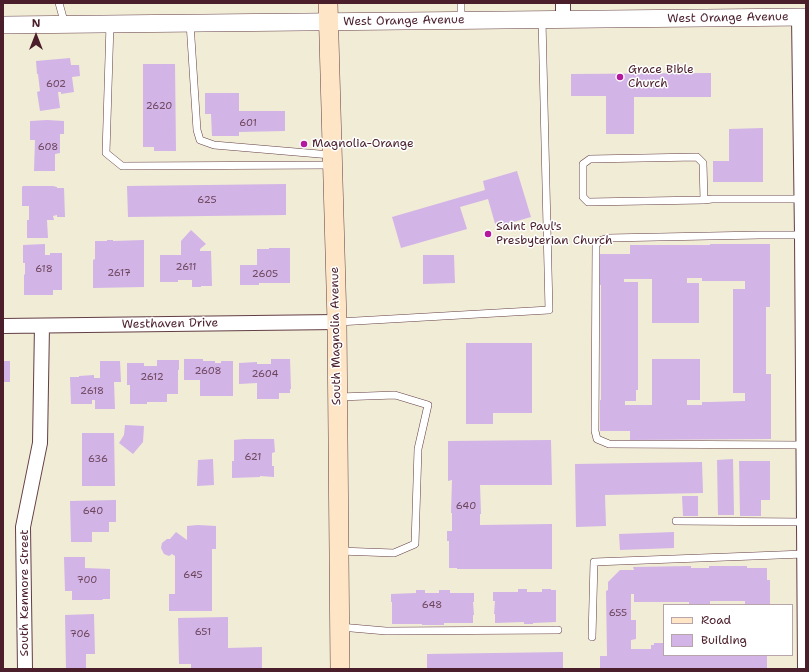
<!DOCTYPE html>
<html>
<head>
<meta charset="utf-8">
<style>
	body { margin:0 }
	#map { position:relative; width:809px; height:672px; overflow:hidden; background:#f1ecd6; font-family:"Shantell Sans",sans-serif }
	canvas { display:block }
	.frame { position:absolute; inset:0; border:4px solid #4a1f2b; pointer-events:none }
	.legend { position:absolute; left:663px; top:604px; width:130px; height:52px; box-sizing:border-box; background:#fff; border:1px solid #b7a5aa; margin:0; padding:5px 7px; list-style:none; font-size:12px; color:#4a1f2b }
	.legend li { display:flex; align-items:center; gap:8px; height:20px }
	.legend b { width:20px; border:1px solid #b7a5aa }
	.north { position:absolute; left:16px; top:16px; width:40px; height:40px; -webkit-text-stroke:3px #fff; paint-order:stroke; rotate:0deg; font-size:11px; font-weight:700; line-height:16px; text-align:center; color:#4a1f2b }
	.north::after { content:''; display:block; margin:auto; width:14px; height:18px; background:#4a1f2b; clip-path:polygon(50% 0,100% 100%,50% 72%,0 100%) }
</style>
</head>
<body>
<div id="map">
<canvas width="809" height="672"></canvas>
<div class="frame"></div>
<ul class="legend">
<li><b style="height:5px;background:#fde5c5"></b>Road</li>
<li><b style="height:11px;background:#d2b4e7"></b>Building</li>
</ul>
<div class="north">N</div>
</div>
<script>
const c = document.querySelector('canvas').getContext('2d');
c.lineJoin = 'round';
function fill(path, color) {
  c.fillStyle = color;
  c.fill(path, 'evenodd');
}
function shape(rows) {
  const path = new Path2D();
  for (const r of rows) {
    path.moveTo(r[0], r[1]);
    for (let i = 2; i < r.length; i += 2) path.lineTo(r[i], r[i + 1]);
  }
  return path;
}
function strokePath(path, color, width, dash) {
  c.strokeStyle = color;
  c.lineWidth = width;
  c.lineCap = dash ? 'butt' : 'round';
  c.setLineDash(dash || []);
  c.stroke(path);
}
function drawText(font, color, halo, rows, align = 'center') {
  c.font = font + ' "Shantell Sans",sans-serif';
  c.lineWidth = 3;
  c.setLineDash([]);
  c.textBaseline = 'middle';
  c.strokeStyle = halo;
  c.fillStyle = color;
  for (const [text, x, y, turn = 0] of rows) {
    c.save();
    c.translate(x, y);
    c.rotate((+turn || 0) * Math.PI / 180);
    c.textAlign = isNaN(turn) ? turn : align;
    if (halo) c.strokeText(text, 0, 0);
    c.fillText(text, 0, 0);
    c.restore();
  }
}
const building = shape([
	[70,58,71,65,79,65,80,76,72,77,74,92,61,94,61,92,58,92,60,108,40,111,37,92,40,91,38,74,37,74,36,61],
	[143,64,175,64,176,151,154,151,154,147,143,147],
	[711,73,711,97,634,97,634,134,606,134,606,96,571,96,571,74],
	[205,93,239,93,239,111,285,111,285,131,239,132,239,136,212,136,211,114,205,114],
	[47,120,64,121,64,134,60,134,60,153,55,154,55,171,34,171,35,140,30,140,30,121],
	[763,128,763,182,713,182,713,161,729,161,729,129],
	[517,171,531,217,496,227,488,199,460,207,467,229,401,248,392,217,485,190,483,181],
	[286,184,286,215,128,217,127,186],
	[23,186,53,186,57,187,57,188,64,188,65,217,57,217,57,215,53,216,54,220,47,220,48,238,27,238,27,220,29,220,29,206,22,206,22,187],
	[191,230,206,244,200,249,200,251,211,251,212,286,201,286,201,287,192,287,192,280,178,280,178,282,160,282,160,255,181,255,181,241],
	[107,240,113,240,113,241,144,240,144,287,93,288,93,260,95,259,95,241,107,241],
	[45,244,45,255,50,255,50,253,62,253,62,290,53,290,53,295,24,295,24,275,25,274,25,263,23,263,23,245],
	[710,244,770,244,770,307,766,307,766,374,771,374,771,439,630,440,630,431,600,431,600,400,601,400,601,285,600,285,600,254,630,254,630,245,710,245],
	[687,278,702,278,702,281,745,281,745,289,733,289,733,393,745,393,745,401,710,402,702,402,702,405,687,405,687,400,700,400,700,359,652,359,652,405,625,405,625,401,636,401,636,390,638,390,638,282,624,282,624,279,652,279,652,323,699,323,699,283,687,283],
	[269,248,290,248,290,283,259,283,259,285,240,285,240,265,257,265,257,249,269,249],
	[423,255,454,255,455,283,423,284],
	[466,343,532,343,532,413,493,413,493,424,466,424],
	[184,359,203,359,203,361,215,361,215,363,221,363,221,361,233,361,233,396,200,396,200,380,184,380],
	[271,359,290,359,291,389,290,389,290,393,279,393,279,399,257,399,257,383,239,384,239,363,257,362,257,364,271,364],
	[157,360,179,360,179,370,178,370,178,394,167,394,167,402,147,402,147,404,130,404,130,385,127,385,127,363,144,363,144,366,157,366],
	[3,361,10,361,10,382,3,382],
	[100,361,120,361,121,382,114,382,115,409,95,409,95,400,92,400,92,404,71,404,70,377,79,377,79,376,94,375,94,378,100,378],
	[125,425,144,426,143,442,133,454,119,443,124,435],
	[82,433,114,433,115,486,82,486],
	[244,439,274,439,275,452,272,453,272,466,274,466,274,477,260,476,260,477,232,478,232,461,234,461,234,440],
	[551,440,552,485,480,485,481,514,480,514,480,525,552,524,552,569,457,569,457,568,449,568,449,541,447,541,447,531,452,531,452,513,451,513,452,480,448,481,448,441],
	[213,459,214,485,197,486,198,460],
	[733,459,734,515,718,515,717,460],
	[739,461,770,461,770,500,761,500,761,516,740,516],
	[702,462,703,493,605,495,606,526,576,527,575,464],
	[682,496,698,496,698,516,683,516],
	[116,500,116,522,109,522,109,532,92,532,92,542,71,542,70,501],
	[198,525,216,526,216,549,212,549,212,611,169,611,169,594,175,594,175,556,172,554,169,556,164,554,161,548,162,543,167,539,170,539,176,532,187,540,187,526],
	[674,532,674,548,620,550,619,534],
	[64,557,85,557,85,568,110,569,110,599,102,599,103,600,72,600,72,591,65,591],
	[691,566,691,568,709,568,709,566,747,566,747,568,767,568,767,580,770,580,770,605,745,605,745,601,710,601,710,605,689,605,689,602,634,602,634,594,631,594,631,620,636,620,636,639,631,640,631,649,651,649,651,645,654,645,654,643,664,643,664,655,767,655,767,669,600,669,600,656,607,656,606,591,608,590,608,582,620,570,634,570,633,567],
	[518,589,527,589,527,592,542,592,542,589,551,589,551,590,556,590,556,622,533,623,533,624,524,624,524,622,495,623,495,614,494,614,495,601,493,601,493,592,518,592],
	[416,590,425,590,425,593,439,593,439,590,450,590,450,593,474,593,474,602,473,602,474,615,473,615,473,623,444,623,444,625,422,625,422,624,392,624,392,602,391,602,391,594,416,593],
	[94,614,95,654,86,654,86,669,66,669,65,615],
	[228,617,228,648,262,647,262,669,191,669,191,664,179,664,178,618],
	[563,652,563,669,427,669,427,654]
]);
const service = shape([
	[59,3,65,25],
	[461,3,461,20],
	[190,23,197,130,200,140,214,145,331,155],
	[110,24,106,153,122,166,332,165],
	[704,200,703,163,697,157,590,159,583,164,583,197,588,202,704,200,712,199,801,199],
	[802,235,760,235,608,238,599,241,596,245,595,431,597,439,609,444,803,445],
	[338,322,549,310,542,20],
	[676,521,804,522],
	[339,551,394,553,415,544,418,449,428,405,395,395,339,397],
	[340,627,386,631,558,630],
	[592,637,594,562,753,556,804,554]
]);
const minor = shape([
	[563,3,563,20],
	[799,17,802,235,805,669],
	[3,326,337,322],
	[25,669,23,527,40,443,42,326]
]);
const tertiary = shape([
	[3,25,806,17]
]);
const secondary = shape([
	[328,3,337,322,340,669]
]);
const markers = [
	[620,77,4,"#b5179e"],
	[304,144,4,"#b5179e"],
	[488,234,4,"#b5179e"]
];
const numberNames = [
	["602",56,84],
	["2620",159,106],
	["601",248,123],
	["608",48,147],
	["625",207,200],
	["2611",186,267],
	["618",44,269],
	["2617",119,273],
	["2605",265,274],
	["2608",208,371],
	["2604",265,374],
	["2612",152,377],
	["2618",92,391],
	["621",253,457],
	["636",98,459],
	["640",466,506],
	["640",93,511],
	["645",193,575],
	["700",87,580],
	["648",432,605],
	["655",618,613],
	["651",203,632],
	["706",80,634]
];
const streetNames = [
	["West Orange Avenue",728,18,-1],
	["West Orange Avenue",404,21,-1],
	["Westhaven Drive",170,324,-1],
	["South Magnolia Avenue",336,336,-91],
	["South Kenmore Street",25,593,-90]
];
const poiNames = [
	["Grace Bible",628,70],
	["Church",628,84],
	["Magnolia-Orange",312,144],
	["Saint Paul's",496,227],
	["Presbyterian Church",496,241]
];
fill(building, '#d2b4e7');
strokePath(service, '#633e45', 8);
strokePath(minor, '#633e45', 16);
strokePath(tertiary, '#633e45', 18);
strokePath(secondary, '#633e45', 20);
strokePath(service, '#fff', 7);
strokePath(minor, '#fff', 14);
strokePath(tertiary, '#fff', 17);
strokePath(secondary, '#fde5c5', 19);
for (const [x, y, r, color] of markers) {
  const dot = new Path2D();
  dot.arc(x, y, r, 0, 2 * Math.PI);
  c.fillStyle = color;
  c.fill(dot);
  strokePath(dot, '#fff', 1.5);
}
drawText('10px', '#6c445a', null, numberNames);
drawText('12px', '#4a1f2b', '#fff', streetNames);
drawText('12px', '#4a1f2b', '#fff', poiNames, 'left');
</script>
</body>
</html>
